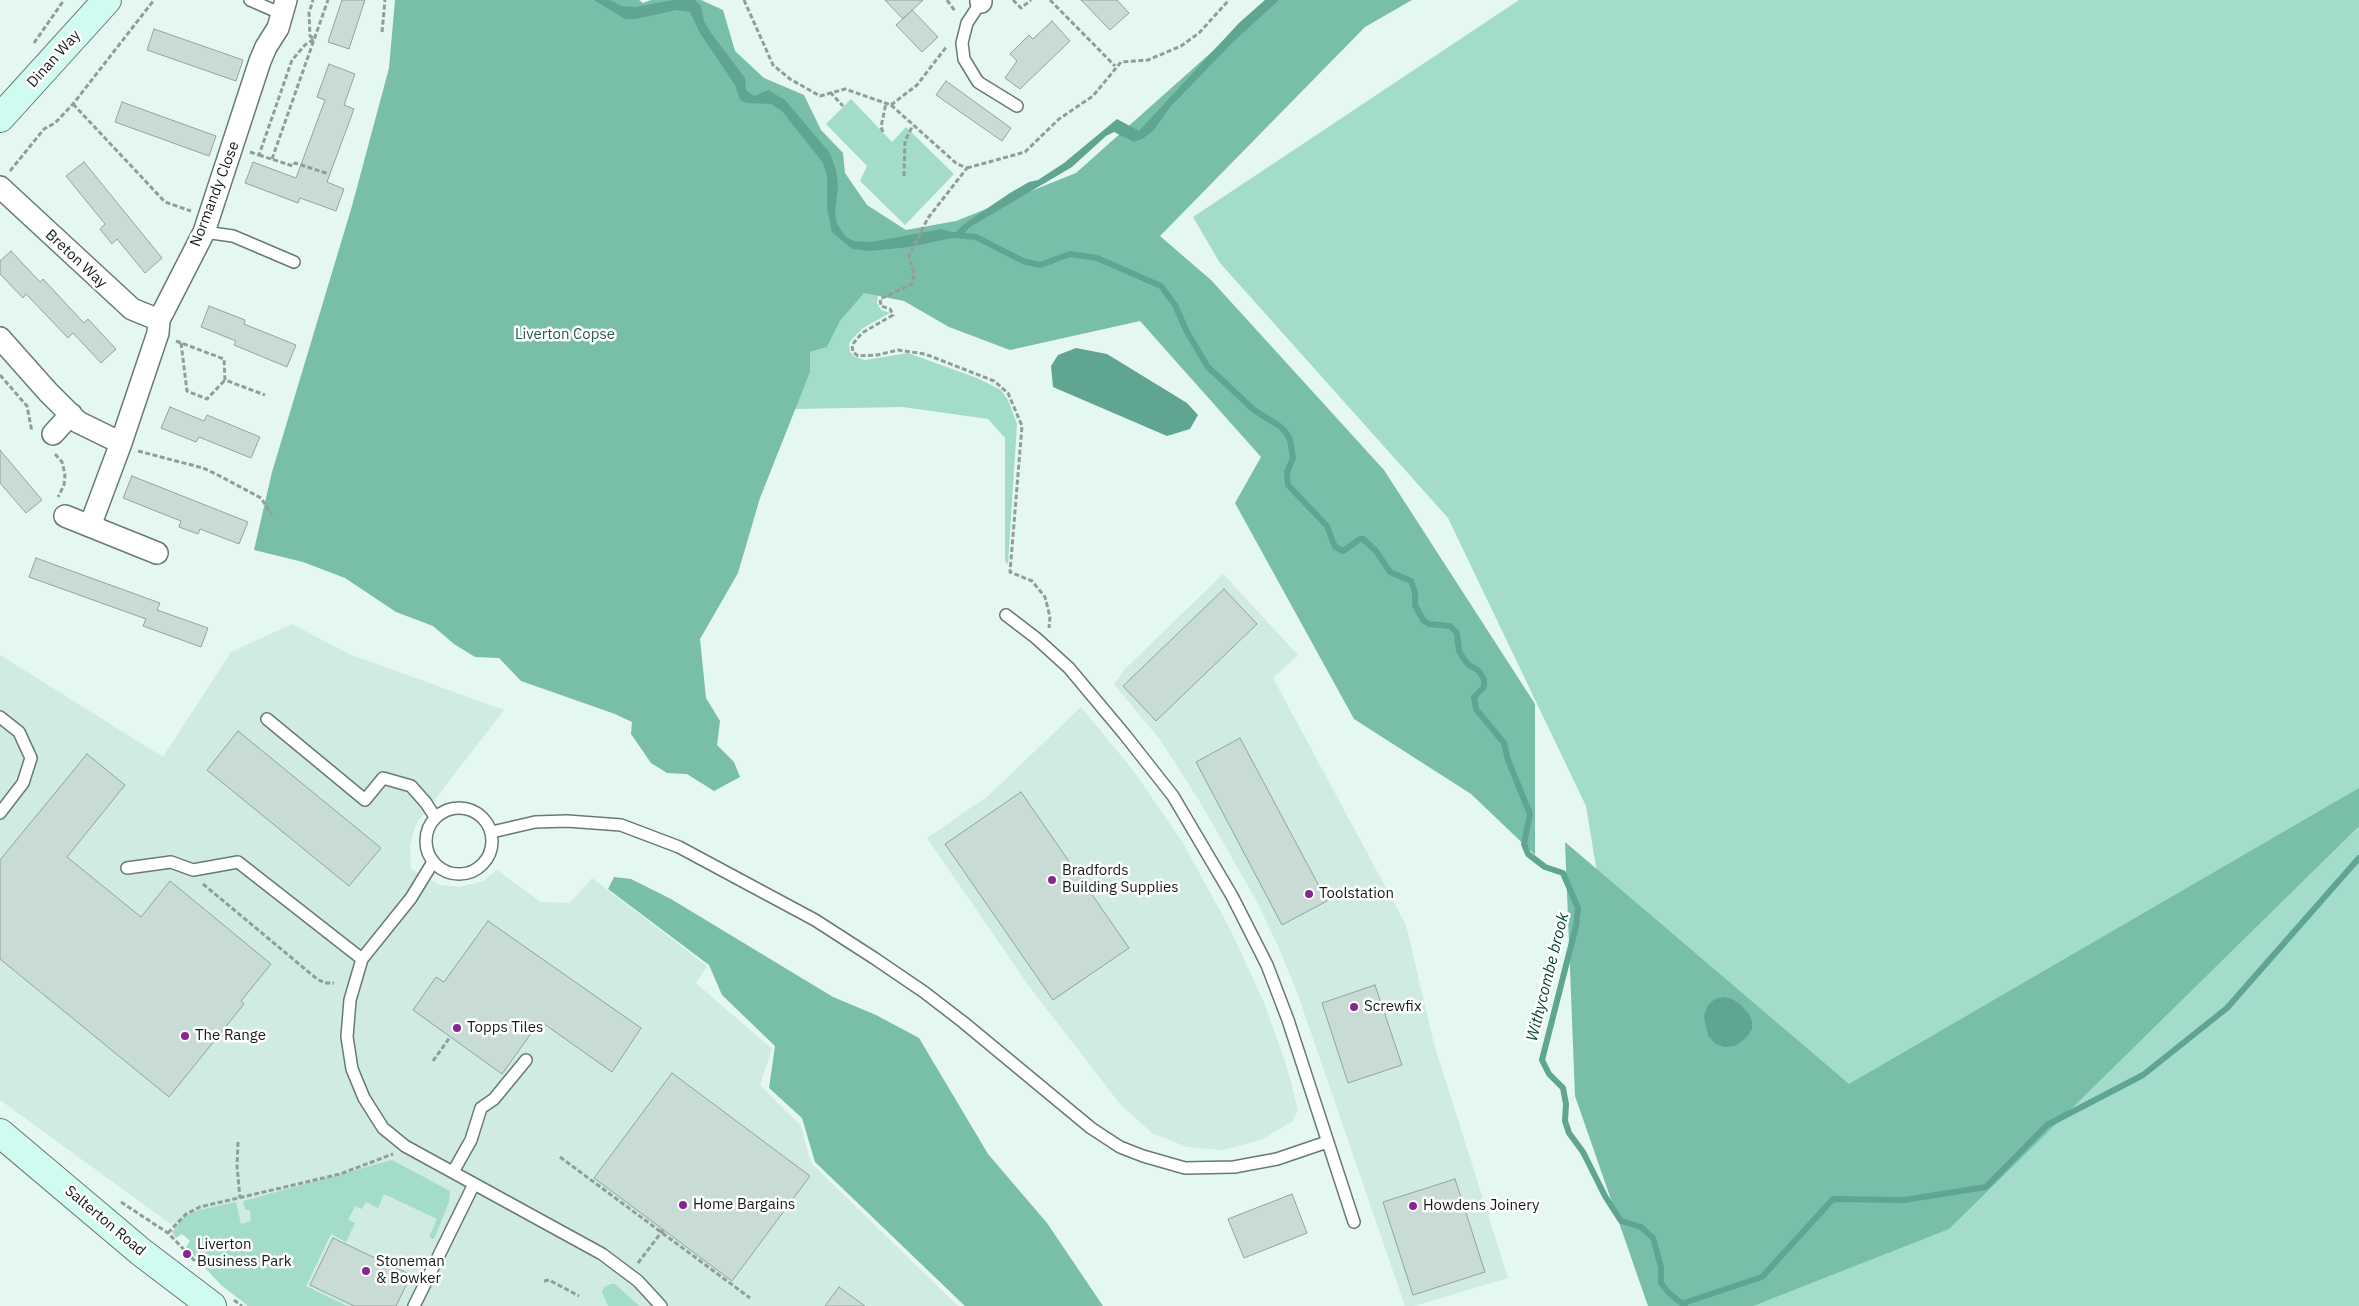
<!DOCTYPE html>
<html>
<head>
<meta charset="utf-8">
<style>
	body { margin:0 }
	canvas { display:block; background:#e4f7f1 }
</style>
</head>
<body>
<canvas width="2359" height="1306"></canvas>
<script>
const c = document.querySelector('canvas').getContext('2d');
c.lineJoin = 'round';
function fill(path, color) {
  c.fillStyle = color;
  c.fill(path, 'evenodd');
}
function shape(rows) {
  const path = new Path2D();
  for (const r of rows) {
    if (r.length === 3) {
      path.moveTo(r[0] + r[2], r[1]);
      path.arc(r[0], r[1], r[2], 0, 2 * Math.PI);
      continue;
    }
    path.moveTo(r[0], r[1]);
    for (let i = 2; i < r.length; i += 2) path.lineTo(r[i], r[i + 1]);
  }
  return path;
}
function strokePath(path, color, width, dash) {
  c.strokeStyle = color;
  c.lineWidth = width;
  c.lineCap = dash ? 'butt' : 'round';
  c.setLineDash(dash || []);
  c.stroke(path);
}
function drawText(font, color, halo, rows, align = 'center') {
  c.font = font + ' "IBM Plex Sans",sans-serif';
  c.lineWidth = 5;
  c.setLineDash([]);
  c.textBaseline = 'middle';
  c.strokeStyle = halo;
  c.fillStyle = color;
  for (const [text, x, y, turn = 0] of rows) {
    c.save();
    c.translate(x, y);
    c.rotate((+turn || 0) * Math.PI / 180);
    c.textAlign = isNaN(turn) ? turn : align;
    if (halo) c.strokeText(text, 0, 0);
    c.fillText(text, 0, 0);
    c.restore();
  }
}
const built = shape([
	[1223,574,1298,655,1273,678,1406,925,1434,1044,1508,1278,1414,1306,1405,1306,1298,995,1278,946,1255,898,1203,807,1161,741,1114,684,1124,670],
	[292,624,349,654,504,710,416,824,410,846,411,869,440,885,460,887,483,881,497,870,541,902,570,903,592,878,707,966,696,983,772,1049,760,1085,801,1126,811,1163,958,1306,267,1306,187,1236,0,1100,0,655,163,757,231,652],
	[1081,707,1133,770,1183,843,1231,931,1263,1000,1286,1064,1298,1110,1293,1121,1261,1140,1223,1150,1187,1147,1152,1133,1120,1104,1029,986,927,838,988,796]
]);
const green = shape([
	[1519,0,2359,0,2359,1306,1668,1306,1586,806,1448,518,1220,263,1193,217],
	[851,99,892,142,906,127,954,174,905,225,860,181,867,166,826,124],
	[864,292,878,296,877,303,881,310,890,313,863,328,853,338,849,344,850,352,855,357,865,360,908,353,977,378,1001,390,1008,400,1017,424,1008,564,1005,561,1005,438,988,419,903,407,794,409,810,372,810,352,827,347,840,321],
	[392,1160,450,1191,449,1202,434,1239,429,1237,437,1219,384,1194,378,1208,366,1202,362,1209,355,1206,348,1220,355,1223,346,1242,331,1234,306,1286,347,1306,248,1306,221,1285,186,1247,190,1241,182,1234,176,1238,172,1232,185,1216,199,1210,236,1202,241,1224,251,1221,250,1210,245,1210,243,1201],
	[611,1284,615,1284,639,1306,608,1306,602,1292,604,1287]
]);
const forest = shape([
	[395,0,639,0,643,3,651,0,701,0,723,10,735,51,764,78,804,95,821,130,843,153,845,173,867,205,906,230,956,221,1076,173,1243,24,1277,0,1412,0,1365,27,1160,236,1211,280,1384,470,1535,704,1535,855,1471,794,1354,719,1235,503,1261,457,1140,321,1010,350,949,327,904,301,864,293,840,321,827,347,810,352,810,372,760,498,738,573,700,639,706,698,720,721,717,745,734,762,740,777,714,791,687,774,667,773,651,763,631,734,632,722,615,714,521,681,499,658,475,657,454,644,433,626,396,612,345,578,303,562,254,550,272,472,352,206,389,68],
	[2359,788,2359,826,1949,1229,1753,1306,1648,1306,1575,1096,1565,842,1849,1084],
	[614,877,631,879,671,899,833,997,876,1015,919,1038,988,1154,1047,1223,1103,1306,965,1306,815,1162,802,1118,769,1088,775,1046,722,995,709,965,608,889]
]);
const water = shape([
	[594,0,610,0,622,6,635,7,673,0,695,0,701,6,704,21,711,33,745,78,746,90,754,96,768,90,785,100,830,153,836,170,838,186,835,213,837,224,846,237,854,241,872,242,941,229,955,233,964,224,1010,193,1029,182,1038,180,1064,163,1117,119,1139,131,1239,23,1265,0,1279,0,1233,42,1171,106,1153,131,1142,139,1134,142,1114,132,1106,136,1072,167,970,227,962,236,909,247,870,251,852,249,832,232,827,208,827,176,823,163,782,111,771,104,747,103,740,100,735,85,700,33,690,12,676,10,636,19,625,19],
	[1076,348,1107,354,1187,403,1198,415,1190,429,1167,436,1053,387,1051,366,1058,355],
	[1724,997,1732,999,1740,1004,1749,1014,1752,1022,1752,1029,1746,1038,1735,1046,1725,1047,1716,1044,1708,1036,1704,1016,1708,1005,1715,999]
]);
const stream = shape([
	[954,235,976,237,1023,261,1040,265,1070,254,1097,258,1161,286,1175,305,1187,332,1208,367,1254,410,1281,427,1287,434,1290,440,1293,458,1287,472,1288,485,1327,526,1335,547,1343,551,1360,539,1363,539,1376,551,1390,572,1411,581,1415,592,1415,605,1423,620,1429,624,1450,626,1457,633,1459,651,1463,658,1469,665,1479,671,1484,680,1484,687,1474,697,1476,709,1504,743,1508,760,1530,814,1524,844,1528,854,1545,867,1563,873,1578,908,1576,926,1542,1060,1549,1074,1563,1088,1566,1104,1565,1121,1569,1133,1583,1152,1605,1196,1621,1221,1641,1227,1653,1238,1661,1267,1661,1283,1669,1293,1685,1306],
	[1684,1303,1762,1277,1833,1199,1904,1200,1986,1187,2047,1125,2143,1075,2227,1008,2359,858]
]);
const building = shape([
	[342,0,365,0,349,49,328,42,342,0],
	[885,0,923,0,903,19,885,0],
	[1081,0,1117,0,1129,13,1110,30,1081,0],
	[912,10,938,37,922,52,896,25,912,10],
	[1052,21,1070,41,1020,89,1005,78,1017,61,1010,54,1029,35,1033,39,1052,21],
	[154,29,243,60,236,81,147,50,154,29],
	[329,64,355,74,344,105,354,109,327,182,344,189,336,211,300,198,298,203,245,183,253,162,296,178,325,100,317,97,329,64],
	[946,81,1011,128,1002,141,936,95,946,81],
	[122,102,216,136,209,156,115,122,122,102],
	[84,162,162,258,145,273,117,239,112,244,100,229,105,224,66,176,84,162],
	[11,251,40,282,43,279,84,323,88,319,116,349,101,363,73,333,68,338,26,294,23,298,0,274,0,261,11,251],
	[209,306,245,320,244,324,296,345,287,367,234,345,236,341,201,327,209,306],
	[170,407,204,421,207,415,260,437,251,458,199,437,196,442,161,428,170,407],
	[0,450,42,500,26,513,0,483,0,450],
	[132,476,248,522,239,544,200,529,198,534,179,527,181,521,123,498,132,476],
	[36,558,160,603,157,610,208,628,201,647,143,626,146,619,29,577,36,558],
	[1224,589,1257,624,1156,721,1123,686,1224,589],
	[238,731,381,848,349,886,207,770,238,731],
	[1240,738,1327,901,1282,925,1196,762,1240,738],
	[87,754,125,785,67,857,141,917,170,881,271,964,241,1001,244,1004,169,1097,0,959,0,860,87,754],
	[1021,792,1129,948,1053,1000,945,844,1021,792],
	[488,921,641,1028,612,1072,540,1021,502,1074,413,1010,436,977,444,982,488,921],
	[1375,985,1402,1065,1348,1083,1322,1003,1375,985],
	[672,1073,810,1176,732,1281,594,1178,672,1073],
	[1455,1179,1485,1272,1413,1295,1383,1202,1455,1179],
	[1292,1194,1307,1233,1244,1258,1228,1219,1292,1194],
	[333,1238,411,1275,396,1306,354,1306,310,1285,333,1238],
	[839,1287,865,1306,825,1306,839,1287]
]);
const path = shape([
	[744,0,773,65,790,79,820,96,845,89,891,105,957,164,967,168,928,218,909,256,914,274,912,284,880,299,881,306,890,309,893,315,862,333,852,345,853,352,858,356,877,355,898,350,925,354,994,381,1008,393,1022,426,1010,572,1032,581,1045,597,1050,617,1049,628],
	[947,0,955,11],
	[1013,0,1021,8,1031,0],
	[1050,0,1115,66],
	[382,32,385,0],
	[34,43,64,0],
	[830,92,843,106],
	[73,104,165,202,191,211],
	[891,105,917,85,947,46],
	[883,132,881,127,886,103],
	[250,152,259,155,292,60,305,45,314,39,310,36,309,13,313,0],
	[259,155,293,166,295,163,329,174],
	[272,159,328,0],
	[967,168,1025,152,1059,119,1093,96,1121,62,1148,60,1181,46,1199,33,1229,0],
	[10,171,44,129,55,123,73,104,154,0],
	[904,176,905,141,913,125],
	[176,341,224,359,225,380,265,395],
	[181,343,187,391,207,399,225,380],
	[0,375,27,406,32,432],
	[138,451,203,468,216,474,261,498,272,515],
	[55,454,62,462,65,474,64,485,58,497],
	[203,884,317,979,325,983,334,983],
	[433,1061,450,1037],
	[238,1142,237,1166,240,1198],
	[560,1157,750,1298],
	[121,1202,168,1233,196,1262],
	[168,1233,186,1214,200,1207,340,1174,393,1154],
	[638,1263,663,1230],
	[544,1281,549,1280,579,1296],
	[234,1300,242,1306]
]);
const lane = shape([
	[250,0,282,14],
	[981,2,967,23,962,43,964,59,978,82,1017,106],
	[204,232,233,236,294,262],
	[1006,615,1036,638,1069,668,1125,735,1173,796,1232,896,1267,965,1288,1020,1354,1222],
	[0,717,19,732,31,758,23,783,0,813],
	[267,719,365,800,383,778,411,786,426,803,435,817],
	[459,841,33],
	[492,832,535,822,567,821,621,825,679,847,815,920,874,958,924,992,963,1022,1091,1128,1120,1147,1143,1156,1185,1168,1234,1167,1277,1159,1327,1142],
	[433,862,411,898,362,959,350,1000,347,1037,352,1069,364,1098,383,1128,405,1146,602,1254,638,1281,661,1306],
	[127,868,171,862,193,870,238,862,362,959],
	[453,1172,471,1140,481,1108,494,1099,526,1060],
	[414,1306,474,1184]
]);
const street = shape([
	[981,2,981,0],
	[0,187,132,309,159,320],
	[0,338,48,392,78,422,121,443],
	[53,434,71,414],
	[65,516,157,553],
	[90,526,121,443,158,333,159,320,204,232,260,61,266,47,278,28,286,0]
]);
const secondary = shape([
	[0,118,107,0],
	[0,1133,141,1252,212,1306]
]);
const markers = [
	[1052,880,5,"#862791"],
	[1309,894,5,"#862791"],
	[1354,1007,5,"#862791"],
	[457,1028,5,"#862791"],
	[185,1036,5,"#862791"],
	[683,1205,5,"#862791"],
	[1413,1206,5,"#862791"],
	[187,1254,5,"#862791"],
	[366,1271,5,"#862791"]
];
const streetNames = [
	["Dinan Way",54,59,-48],
	["Normandy Close",215,194,-69],
	["Breton Way",76,259,43],
	["Salterton Road",105,1221,40]
];
const parkNames = [
	["Liverton Copse",565,335]
];
const poiNames = [
	["Bradfords",1062,871],
	["Building Supplies",1062,888],
	["Toolstation",1319,894],
	["Screwfix",1364,1007],
	["Topps Tiles",467,1028],
	["The Range",195,1036],
	["Home Bargains",693,1205],
	["Howdens Joinery",1423,1206],
	["Liverton",197,1245],
	["Business Park",197,1262],
	["Stoneman",376,1262],
	["& Bowker",376,1279]
];
const waterNames = [
	["Withycombe brook",1548,977,-76]
];
fill(built, '#cfebe2');
fill(green, '#a3dcca');
fill(forest, '#79bea9');
fill(water, '#60a591');
strokePath(stream, '#60a591', 6);
fill(building, '#c9dbd5');
strokePath(building, '#92a49e', 1);
strokePath(lane, '#697a74', 14);
strokePath(street, '#697a74', 24);
strokePath(secondary, '#697a74', 30);
strokePath(path, '#909e9a', 3, [5, 2.5]);
strokePath(lane, '#fff', 11);
strokePath(street, '#fff', 21);
strokePath(secondary, '#d0fbf0', 28);
for (const [x, y, r, color] of markers) {
  const dot = new Path2D();
  dot.arc(x, y, r, 0, 2 * Math.PI);
  c.fillStyle = color;
  c.fill(dot);
  strokePath(dot, '#fff', 2);
}
drawText('15px', '#151b19', '#fff', streetNames);
drawText('15px', '#235b4d', '#fff', parkNames);
drawText('15px', '#151b19', '#fff', poiNames, 'left');
drawText('italic 16px', '#044436', '#fff', waterNames);
</script>
</body>
</html>
